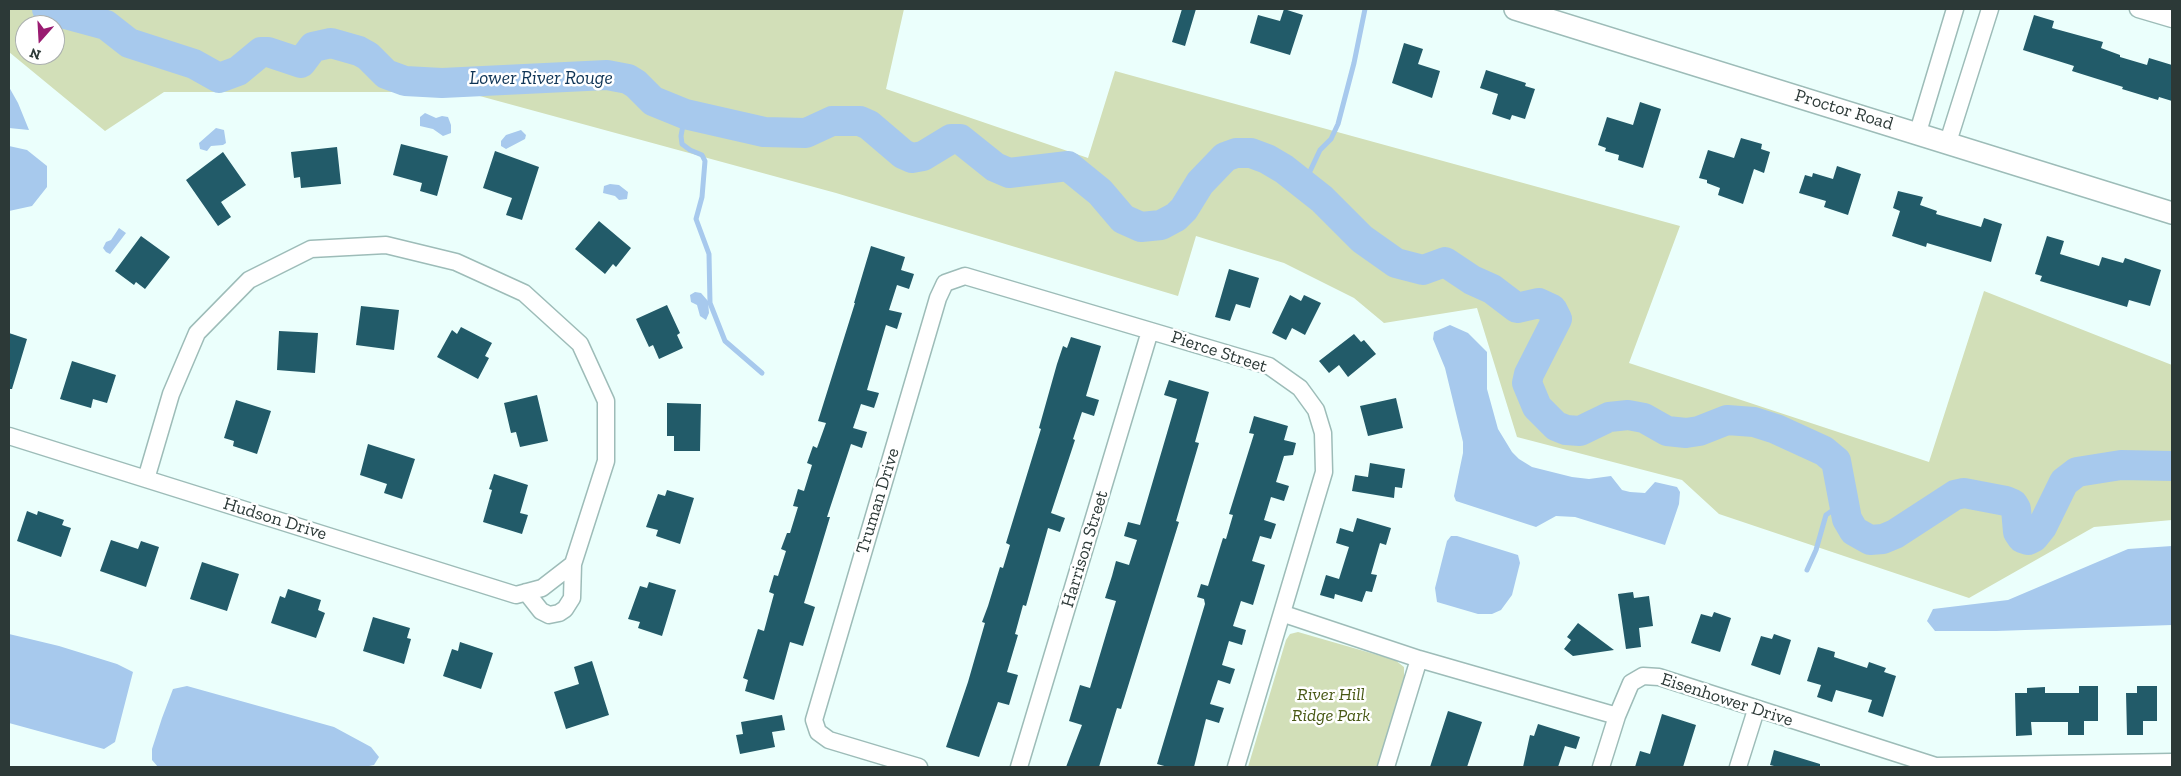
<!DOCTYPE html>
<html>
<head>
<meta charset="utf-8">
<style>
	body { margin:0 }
	#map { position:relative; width:2181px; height:776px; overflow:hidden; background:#ebfffc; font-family:"Zilla Slab",serif }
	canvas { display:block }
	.frame { position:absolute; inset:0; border:10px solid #2c3937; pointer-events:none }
	.north { position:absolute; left:15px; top:15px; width:50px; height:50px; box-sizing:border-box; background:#fff; border:1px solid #abb0af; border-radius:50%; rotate:199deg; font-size:14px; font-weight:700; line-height:20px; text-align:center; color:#2c3937 }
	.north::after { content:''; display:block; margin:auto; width:18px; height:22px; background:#9a1b71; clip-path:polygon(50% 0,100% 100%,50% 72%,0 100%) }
</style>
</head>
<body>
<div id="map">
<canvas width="2181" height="776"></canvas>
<div class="frame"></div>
<div class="north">N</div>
</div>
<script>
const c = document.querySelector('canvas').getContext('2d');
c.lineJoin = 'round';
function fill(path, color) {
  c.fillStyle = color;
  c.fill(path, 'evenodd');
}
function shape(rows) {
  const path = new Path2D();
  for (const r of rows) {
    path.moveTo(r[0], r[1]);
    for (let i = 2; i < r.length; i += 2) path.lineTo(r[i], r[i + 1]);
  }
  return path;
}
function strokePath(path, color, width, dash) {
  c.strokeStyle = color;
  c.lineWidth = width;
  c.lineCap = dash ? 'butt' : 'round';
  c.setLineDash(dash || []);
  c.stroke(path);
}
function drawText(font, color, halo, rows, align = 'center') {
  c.font = font + ' "Zilla Slab",serif';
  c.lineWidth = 5;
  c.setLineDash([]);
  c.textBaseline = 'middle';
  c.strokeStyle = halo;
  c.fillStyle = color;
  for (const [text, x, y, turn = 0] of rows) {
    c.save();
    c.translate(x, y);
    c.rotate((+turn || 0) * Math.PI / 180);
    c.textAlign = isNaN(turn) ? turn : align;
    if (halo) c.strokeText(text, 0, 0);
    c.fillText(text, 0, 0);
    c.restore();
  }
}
const green = shape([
	[9,9,904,9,886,89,1088,158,1115,71,1680,226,1629,363,1929,462,1984,291,2172,365,2172,520,2094,527,1969,598,1719,514,1682,480,1517,437,1477,308,1384,323,1354,298,1284,263,1196,236,1178,296,836,193,465,92,164,92,105,131,9,52],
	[25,25,55,25,55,55,25,55],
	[1298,632,1395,660,1404,667,1404,680,1377,767,1248,767,1286,640,1290,634]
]);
const water = shape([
	[9,87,18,103,29,130,9,128],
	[425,113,436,118,442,116,448,117,451,125,451,133,443,136,433,129,420,126,420,117],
	[216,128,224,130,226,143,223,145,211,146,207,151,200,149,199,143],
	[521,130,526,135,525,139,506,149,501,146,501,141,506,135],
	[9,146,27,150,47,166,47,187,32,206,9,211],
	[610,184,619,185,628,192,627,199,619,200,615,196,603,193,604,186],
	[119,228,126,233,110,254,106,252,103,248,106,242,111,240],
	[695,292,701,293,708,301,709,313,706,320,700,316,697,305,691,302,690,295],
	[1450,325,1468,333,1487,352,1487,389,1498,429,1512,452,1519,459,1532,467,1572,477,1589,479,1611,476,1622,490,1630,492,1645,493,1655,482,1677,487,1680,492,1679,504,1665,545,1575,517,1556,516,1536,527,1456,501,1454,496,1463,453,1463,442,1445,368,1433,339,1434,332],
	[1451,536,1457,536,1518,555,1520,563,1512,595,1501,610,1492,614,1478,614,1437,602,1435,588,1447,541],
	[2172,546,2172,625,1996,631,1935,631,1927,621,1933,609,2008,600,2128,549],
	[9,634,59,646,117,664,133,672,115,742,104,749,9,723],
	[187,686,334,727,371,747,379,757,374,765,364,767,158,767,152,760,152,749,162,718,173,689]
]);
const stream = shape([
	[685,114,681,136,682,144,690,150,702,155,705,161,702,197,696,219,709,254,710,303,725,341,762,373],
	[1304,184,1320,150,1331,139,1338,124,1354,63,1365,9],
	[1807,570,1816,550,1826,515,1843,503]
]);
const river = shape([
	[47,9,106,25,129,43,194,64,219,78,238,71,261,52,268,52,301,63,313,47,331,43,359,51,368,56,386,74,405,81,442,83,607,75,628,79,636,84,653,101,685,114,764,132,806,133,832,121,860,121,869,125,903,154,912,158,923,156,951,139,960,139,995,167,1009,173,1068,166,1100,192,1123,219,1141,227,1161,225,1176,217,1184,209,1200,183,1225,157,1236,153,1251,153,1267,159,1284,169,1322,199,1362,239,1396,263,1423,270,1445,262,1472,280,1492,289,1517,308,1539,303,1552,309,1557,319,1529,374,1527,383,1537,407,1556,426,1566,430,1580,431,1609,417,1628,415,1644,418,1667,431,1686,433,1699,431,1727,420,1754,422,1776,429,1824,451,1836,461,1847,519,1854,531,1870,540,1883,539,1895,534,1955,495,1964,493,2006,501,2013,504,2016,509,2018,532,2022,538,2028,540,2034,537,2042,527,2064,482,2077,472,2121,465,2172,466]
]);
const building = shape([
	[1182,9,1196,9,1185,46,1172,42],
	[1284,9,1303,15,1290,55,1250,43,1258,15,1280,21],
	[2034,15,2054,21,2052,28,2103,42,2101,48,2120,55,2120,57,2147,65,2149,58,2172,65,2172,101,2159,97,2158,100,2122,89,2123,87,2072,71,2074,66,2023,50],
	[1404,43,1423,49,1418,64,1440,71,1432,98,1392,83],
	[1486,70,1526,83,1525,86,1535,89,1525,119,1512,115,1510,120,1492,114,1498,94,1480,88],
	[1640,102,1661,109,1643,168,1618,160,1619,155,1605,151,1606,148,1598,145,1607,117,1633,125],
	[1741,138,1762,144,1761,149,1770,152,1764,173,1754,169,1743,204,1718,195,1720,188,1707,183,1707,180,1699,178,1708,150,1734,158],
	[401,144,448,156,437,196,420,191,422,183,393,175],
	[337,147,341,184,301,188,300,177,294,178,291,152],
	[495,151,539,167,522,220,506,215,512,198,483,188],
	[223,152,246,185,221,202,231,217,218,226,186,180],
	[1837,166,1861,174,1848,215,1824,207,1826,201,1799,193,1805,175,1812,177,1813,173,1833,179],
	[1898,191,1923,197,1920,205,1937,211,1936,214,1981,227,1984,218,2002,224,1991,262,1927,243,1926,247,1892,236,1900,211,1893,208],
	[599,221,631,248,616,267,613,264,605,274,575,249],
	[141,236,170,257,145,289,136,282,134,285,115,271],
	[2047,236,2064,241,2060,254,2099,266,2102,257,2123,263,2125,258,2161,270,2150,306,2129,300,2127,307,2040,281,2042,276,2035,274],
	[871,246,905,257,901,270,914,274,909,289,897,285,889,310,902,313,897,329,886,325,867,390,879,393,874,408,861,404,853,428,867,432,862,448,851,444,827,517,830,517,804,603,815,607,803,646,790,642,774,700,745,691,748,680,743,678,758,629,764,631,771,605,774,594,769,592,774,575,778,576,786,551,781,549,787,533,790,533,798,507,793,506,798,489,804,491,812,465,807,463,813,446,817,448,826,423,818,421,855,303,854,303],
	[1229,269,1259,278,1250,308,1236,304,1230,321,1215,317],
	[1290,295,1301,301,1304,295,1321,303,1305,335,1292,328,1286,340,1272,333],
	[667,305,680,333,677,335,683,348,659,359,653,345,649,347,636,319],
	[361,306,399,310,394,350,356,345],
	[461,327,492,343,485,356,489,358,478,379,437,357,452,330,457,334],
	[279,331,318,333,315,373,277,370],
	[9,333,27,339,12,389,9,389],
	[1354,334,1361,342,1364,340,1376,354,1348,377,1339,365,1329,373,1319,361],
	[1071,337,1101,346,1086,396,1099,400,1094,416,1082,412,1073,439,1075,440,1051,513,1065,518,1060,532,1048,528,1026,606,1023,605,1015,634,1018,635,1007,672,1018,675,1009,705,998,702,979,757,946,747,968,682,985,623,982,622,988,606,1000,567,1003,568,1010,545,1006,543,1041,429,1039,428,1057,364,1063,346,1067,348],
	[72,361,116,375,107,403,93,399,91,408,60,399],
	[1169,380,1209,392,1195,442,1199,443,1176,521,1179,522,1121,709,1117,708,1099,767,1066,767,1082,725,1069,721,1080,685,1090,688,1116,601,1105,598,1112,576,1116,561,1129,565,1137,540,1124,536,1128,522,1140,525,1177,399,1164,395],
	[537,395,548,441,520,447,516,432,511,433,504,403],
	[1396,398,1403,428,1368,436,1360,406],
	[236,400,271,411,257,454,233,446,234,441,224,438],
	[667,403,701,404,700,451,674,451,674,436,667,436],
	[1254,416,1288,426,1284,440,1296,443,1293,455,1284,456,1276,482,1289,486,1284,501,1271,497,1264,520,1276,524,1271,539,1260,536,1252,561,1265,565,1253,605,1241,601,1233,626,1246,630,1242,645,1229,641,1222,665,1235,669,1230,684,1218,680,1210,704,1224,708,1219,723,1206,719,1194,767,1168,767,1157,764,1205,604,1204,599,1197,597,1201,584,1208,586,1223,538,1226,539,1233,515,1229,514,1254,434,1249,433],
	[368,444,415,459,402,499,384,493,387,484,360,475],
	[1370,463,1405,469,1402,488,1395,487,1394,498,1352,491,1355,475,1368,477],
	[494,474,528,485,520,513,528,515,522,534,483,522,492,490,489,489],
	[667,490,694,498,680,544,656,536,658,530,646,527,658,494,665,496],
	[27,511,37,515,38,511,64,520,62,525,71,528,61,557,17,541],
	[1357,518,1391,528,1386,545,1380,543,1371,574,1377,575,1372,592,1366,591,1362,602,1335,594,1334,599,1320,595,1326,575,1339,579,1349,547,1336,543,1340,528,1353,532],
	[111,540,138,549,141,541,159,547,146,587,100,571],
	[202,562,239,574,227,611,190,599],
	[649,582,676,590,662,636,638,628,640,622,628,619,640,586,647,588],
	[288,589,321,600,318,610,325,613,316,638,271,623,280,596,285,598],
	[1633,592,1634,598,1649,596,1653,626,1639,628,1641,647,1626,649,1618,594],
	[1714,612,1731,618,1720,652,1691,643,1701,614,1712,617],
	[373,617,410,628,407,638,411,639,404,664,363,651],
	[1578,623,1614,650,1573,656,1564,649,1571,640,1567,637],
	[1774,634,1791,640,1780,675,1751,665,1761,636,1772,639],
	[460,642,493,653,481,689,443,676,452,649,458,651],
	[1818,647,1835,652,1834,657,1867,668,1869,662,1886,668,1884,672,1896,676,1883,717,1868,712,1872,700,1836,690,1832,702,1817,697,1821,685,1807,681],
	[592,661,609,715,566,729,554,692,579,684,574,667],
	[2079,686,2098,686,2098,721,2084,721,2084,735,2068,735,2068,722,2031,722,2032,735,2016,736,2015,693,2027,693,2027,688,2045,687,2045,693,2079,693],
	[2137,686,2157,686,2157,721,2143,721,2143,735,2127,735,2126,693,2137,693],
	[1448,711,1482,722,1467,767,1430,767],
	[1662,714,1696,725,1683,767,1635,767,1640,751,1650,754],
	[782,715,785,730,772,732,775,747,740,754,736,735,743,734,741,722],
	[1538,724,1580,737,1576,749,1565,746,1558,767,1523,767,1530,735,1534,736],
	[1774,750,1820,764,1820,767,1778,767,1770,765]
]);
const minor = shape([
	[2138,9,2172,19],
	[1918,132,1955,9],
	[1948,142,1990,9],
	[9,436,146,479,516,595,542,588,573,564,606,461,606,401,580,344,524,293,456,262,386,245,311,249,249,280,197,333,171,394,146,479],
	[526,592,541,611,549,615,559,613,565,609,572,598,573,564],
	[1284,614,1419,659,1617,716,1631,683,1643,676,1659,677,1936,766,2172,762],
	[919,767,829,740,818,732,814,720,938,298,945,283,965,276,1269,366,1300,388,1316,410,1323,433,1324,472,1236,767],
	[1019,767,1150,331],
	[1386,767,1419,659],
	[1601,767,1617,716],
	[1738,767,1756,710]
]);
const tertiary = shape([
	[1515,9,2172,213]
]);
const streetNames = [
	["Proctor Road",1844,110,17],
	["Pierce Street",1219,352,18],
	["Truman Drive",878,501,-73],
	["Hudson Drive",275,519,17],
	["Harrison Street",1085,549,-73],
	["Eisenhower Drive",1727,700,18]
];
const parkNames = [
	["River Hill",1331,695],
	["Ridge Park",1331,716]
];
const waterNames = [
	["Lower River Rouge",541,79]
];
fill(green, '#d2dfb8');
fill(water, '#a7c9ed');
strokePath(stream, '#a7c9ed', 5);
strokePath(river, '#a7c9ed', 30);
fill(building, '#225b69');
strokePath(minor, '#9dbcb8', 19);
strokePath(tertiary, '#9dbcb8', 24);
strokePath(minor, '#fff', 16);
strokePath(tertiary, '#fff', 21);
drawText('18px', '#2c3937', '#fff', streetNames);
drawText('italic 18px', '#495916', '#fff', parkNames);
drawText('italic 19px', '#0d3355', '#fff', waterNames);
</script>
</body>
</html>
